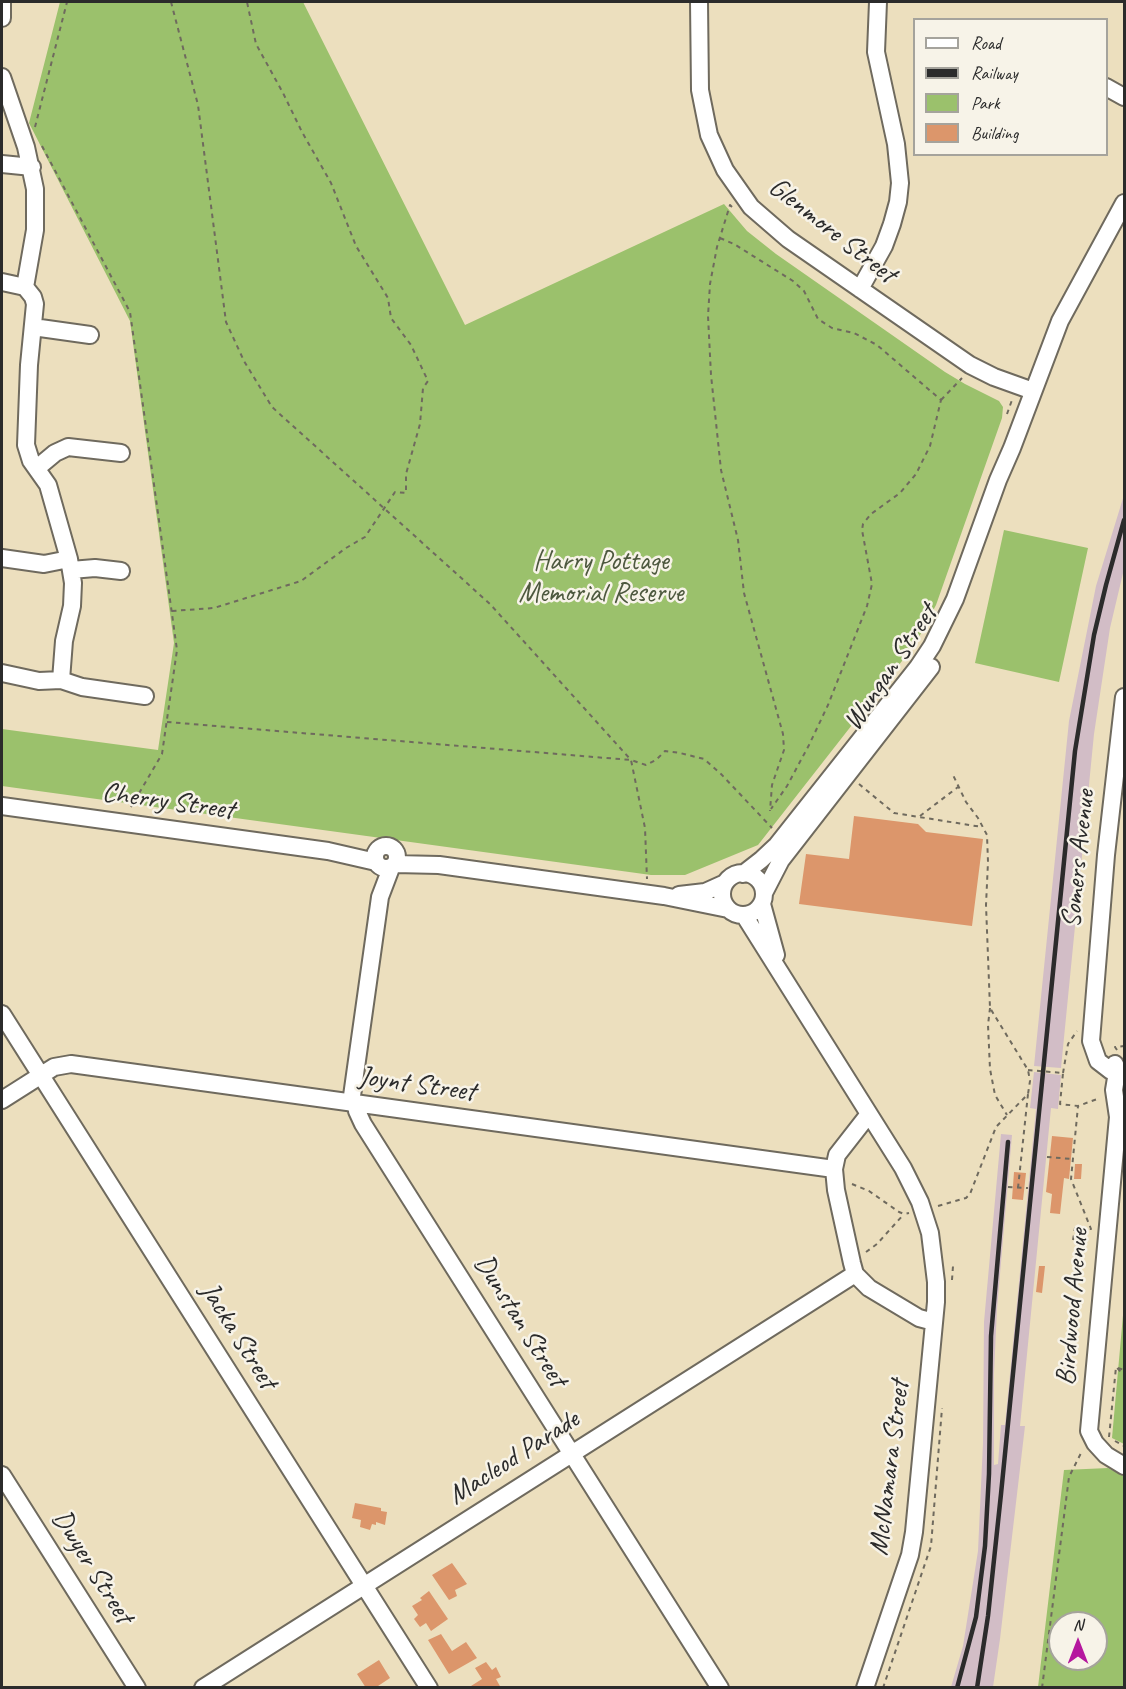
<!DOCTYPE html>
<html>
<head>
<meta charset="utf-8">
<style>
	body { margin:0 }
	#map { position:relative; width:1126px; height:1689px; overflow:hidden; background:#ecdfbe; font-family:Caveat,sans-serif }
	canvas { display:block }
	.frame { position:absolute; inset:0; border:3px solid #2b2b2b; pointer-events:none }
	.legend { position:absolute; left:913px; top:18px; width:195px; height:138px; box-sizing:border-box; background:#f7f3e8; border:2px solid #a5a39c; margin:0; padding:8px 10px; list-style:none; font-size:18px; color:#2b2b2b }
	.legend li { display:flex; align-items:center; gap:12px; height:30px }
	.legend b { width:30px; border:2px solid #a5a39c }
	.north { position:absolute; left:1048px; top:1611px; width:60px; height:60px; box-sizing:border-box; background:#f7f3e8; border:2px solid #a5a39c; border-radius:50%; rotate:0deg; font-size:16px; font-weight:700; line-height:24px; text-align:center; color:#2b2b2b }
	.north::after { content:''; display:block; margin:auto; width:21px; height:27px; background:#b5179e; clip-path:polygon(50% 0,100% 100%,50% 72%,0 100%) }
</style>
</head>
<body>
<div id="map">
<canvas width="1126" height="1689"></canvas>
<div class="frame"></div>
<ul class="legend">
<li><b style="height:8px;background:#fff"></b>Road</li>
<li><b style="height:8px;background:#2b2b2b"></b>Railway</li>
<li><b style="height:16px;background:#9bc16c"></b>Park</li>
<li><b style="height:16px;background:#dc966b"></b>Building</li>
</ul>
<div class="north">N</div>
</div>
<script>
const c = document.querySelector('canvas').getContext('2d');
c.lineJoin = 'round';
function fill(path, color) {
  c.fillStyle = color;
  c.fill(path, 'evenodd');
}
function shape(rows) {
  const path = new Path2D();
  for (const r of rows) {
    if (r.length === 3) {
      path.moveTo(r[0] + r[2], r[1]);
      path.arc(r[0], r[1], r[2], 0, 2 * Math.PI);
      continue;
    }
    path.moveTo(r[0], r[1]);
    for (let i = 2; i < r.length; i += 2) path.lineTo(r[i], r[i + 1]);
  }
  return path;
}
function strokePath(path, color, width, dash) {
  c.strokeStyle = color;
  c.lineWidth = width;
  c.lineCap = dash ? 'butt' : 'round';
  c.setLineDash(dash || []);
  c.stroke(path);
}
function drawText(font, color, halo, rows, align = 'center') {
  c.font = font + ' Caveat,sans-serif';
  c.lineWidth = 5;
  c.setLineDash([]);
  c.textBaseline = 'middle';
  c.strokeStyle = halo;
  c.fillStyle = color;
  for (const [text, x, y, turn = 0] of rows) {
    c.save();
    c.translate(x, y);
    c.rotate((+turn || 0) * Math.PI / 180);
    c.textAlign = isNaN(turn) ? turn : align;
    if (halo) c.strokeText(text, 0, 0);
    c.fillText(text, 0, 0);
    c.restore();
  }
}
const industrial = shape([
	[1124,495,1124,569,1110,628,1094,734,1061,1068,1034,1066,1069,721,1096,586],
	[1034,1072,1061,1075,1058,1109,1051,1108,1020,1426,1025,1426,1000,1639,993,1687,951,1687,963,1646,978,1551,983,1443,984,1322,1001,1134,1012,1135,997,1309,994,1374,994,1465,998,1464,1001,1425,1005,1425,1036,1109,1030,1108]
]);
const green = shape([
	[60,2,303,2,465,325,724,204,747,231,776,254,945,372,965,384,999,401,1003,407,1002,418,936,605,919,637,902,661,758,845,685,875,651,875,2,786,2,729,158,750,174,643,130,321,29,123],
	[1004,530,1088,548,1059,682,975,663],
	[1124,1304,1124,1444,1112,1438],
	[1108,1468,1124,1476,1124,1687,1038,1687,1064,1470],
	[1060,1623,1096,1623,1096,1659,1060,1659]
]);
const building = shape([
	[854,816,918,824,926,832,983,839,972,926,799,904,806,854,849,859],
	[1052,1136,1073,1138,1069,1179,1064,1178,1060,1214,1050,1213,1052,1194,1046,1192],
	[1075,1164,1082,1164,1081,1179,1074,1179],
	[1014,1172,1026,1173,1023,1200,1012,1199],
	[1039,1266,1045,1266,1042,1293,1036,1292],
	[355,1503,381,1508,381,1511,387,1512,385,1525,376,1522,376,1525,372,1524,370,1530,360,1527,361,1520,352,1518],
	[452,1563,467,1584,455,1590,457,1596,449,1600,432,1575],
	[429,1591,448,1619,431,1631,426,1623,420,1627,414,1619,418,1615,412,1606,422,1600,420,1598],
	[441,1634,452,1651,466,1642,477,1658,449,1674,428,1640],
	[379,1660,390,1678,375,1688,366,1688,357,1674],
	[486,1662,492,1670,496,1667,501,1677,496,1679,501,1688,472,1688,471,1686,482,1679,475,1668]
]);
const path = shape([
	[171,2,198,105,226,322,244,361,272,407,490,604,631,760,645,828,647,879],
	[35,127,67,2],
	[42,146,130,312,177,650,162,754,131,807],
	[732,207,730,205,717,247,710,284,708,316,711,375,721,470,738,540,744,593,783,734,784,750,772,785,770,811],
	[720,238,734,244,793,281,804,291,818,319,832,328,854,333,877,345,941,400,930,446,916,474,900,493,871,514,863,524,862,530,872,584,867,606,828,705,809,745,787,786,771,809],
	[941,400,962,378],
	[1007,414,1012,400],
	[172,611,214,608,301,581,346,548,365,537,395,492,406,493,406,474,420,424,423,388,428,381,411,345,391,318,388,298,356,246,331,183,302,132,283,93,256,44,247,2],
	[167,722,631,760,646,765,656,760,665,751,680,753,704,759,721,774,772,828],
	[859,784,894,813,982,827],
	[920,816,958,787],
	[990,1008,988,1025,990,1069,995,1095,1007,1115],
	[1117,1050,1115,1047,1124,1046],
	[1028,1070,1063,1073,1060,1104,1078,1106,1100,1098],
	[1063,1073,1068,1044,1077,1031],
	[1047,1157,1073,1159],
	[852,1184,869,1191,899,1212,904,1214,909,1213],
	[1008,1187,1028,1188],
	[1018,1188,1028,1094],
	[938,1206,966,1198,970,1194,996,1127,1028,1094,1030,1081,1028,1070,990,1008,986,905,988,862,987,835,978,818,966,802,953,775],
	[1073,1240,1075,1228,1091,1229,1071,1179,1078,1106],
	[866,1252,877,1244,904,1214],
	[952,1280,953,1266],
	[1118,1368,1124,1370],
	[1109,1437,1116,1367,1124,1375],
	[1115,1441,1124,1446],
	[883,1688,931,1546,942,1408],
	[1042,1688,1069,1477,1082,1451]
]);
const minor = shape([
	[699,2,700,90,709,135,725,170,751,207,788,239,970,365,994,377,1033,391],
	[2,18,2,2],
	[2,77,26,147,35,189,35,230,25,287],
	[1106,87,1124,97],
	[2,164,32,167],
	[2,282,25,287,33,297,35,304,29,365,26,445,31,461,48,485,69,559,73,583,72,606,64,641,61,680],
	[860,289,884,246,892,224,898,202,900,183,896,144,876,52,878,2],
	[33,327,90,335],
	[37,468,55,453,68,447,121,453],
	[2,558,44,564,69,559],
	[71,570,95,568,121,571],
	[2,673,39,681,61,680,82,687,145,696],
	[2,806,328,851,376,862],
	[386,857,11],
	[395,864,439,865,664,896,728,909],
	[743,894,21],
	[743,874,761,860,777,845,918,667,932,646,955,599,998,480,1012,448,1060,321,1124,203],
	[764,893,781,860,931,667],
	[679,895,705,892,725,883],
	[762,904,776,955],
	[744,915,903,1168,920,1202,930,1233,936,1282,936,1302,914,1532,910,1555,865,1688],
	[2,1014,429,1688],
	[1115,1064,1117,1072,1114,1090,1118,1117,1089,1431,1095,1443,1106,1455,1124,1466],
	[1123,1072,1111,1071,1098,1061,1091,1041,1106,855,1124,697],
	[2,1100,54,1067,71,1064,834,1169],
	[351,1103,380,897,391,868],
	[358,1104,357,1111,363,1124,720,1688],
	[869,1114,837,1155,834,1169,836,1190,852,1263,855,1274,869,1288,919,1318,934,1322],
	[2,1475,137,1688],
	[203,1688,855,1274]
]);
const rail = shape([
	[957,1688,976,1617,985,1546,989,1474,991,1336,1008,1142],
	[977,1688,988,1616,1001,1494,1075,751,1094,635,1106,585,1124,520]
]);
const streetNames = [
	["Glenmore Street",832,231,38],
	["Wungan Street",891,668,-56],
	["Cherry Street",168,802,8],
	["Somers Avenue",1079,859,-84],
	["Joynt Street",417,1085,8],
	["Birdwood Avenue",1073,1307,-85],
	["Dunstan Street",520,1321,58],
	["Jacka Street",238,1336,58],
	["Macleod Parade",514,1458,-33],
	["McNamara Street",890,1468,-83],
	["Dwyer Street",92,1567,58]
];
const parkNames = [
	["Harry Pottage",601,562],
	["Memorial Reserve",601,594]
];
fill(industrial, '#d2bdc6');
fill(green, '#9bc16c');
fill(building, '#dc966b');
strokePath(minor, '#6f6a5e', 20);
strokePath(path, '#6f6a5e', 2, [4.5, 4.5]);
strokePath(minor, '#fff', 16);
strokePath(rail, '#2b2b2b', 4.5);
drawText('28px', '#2b2b2b', '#f7f3e8', streetNames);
drawText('28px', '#4d583e', '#f7f3e8', parkNames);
</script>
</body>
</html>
